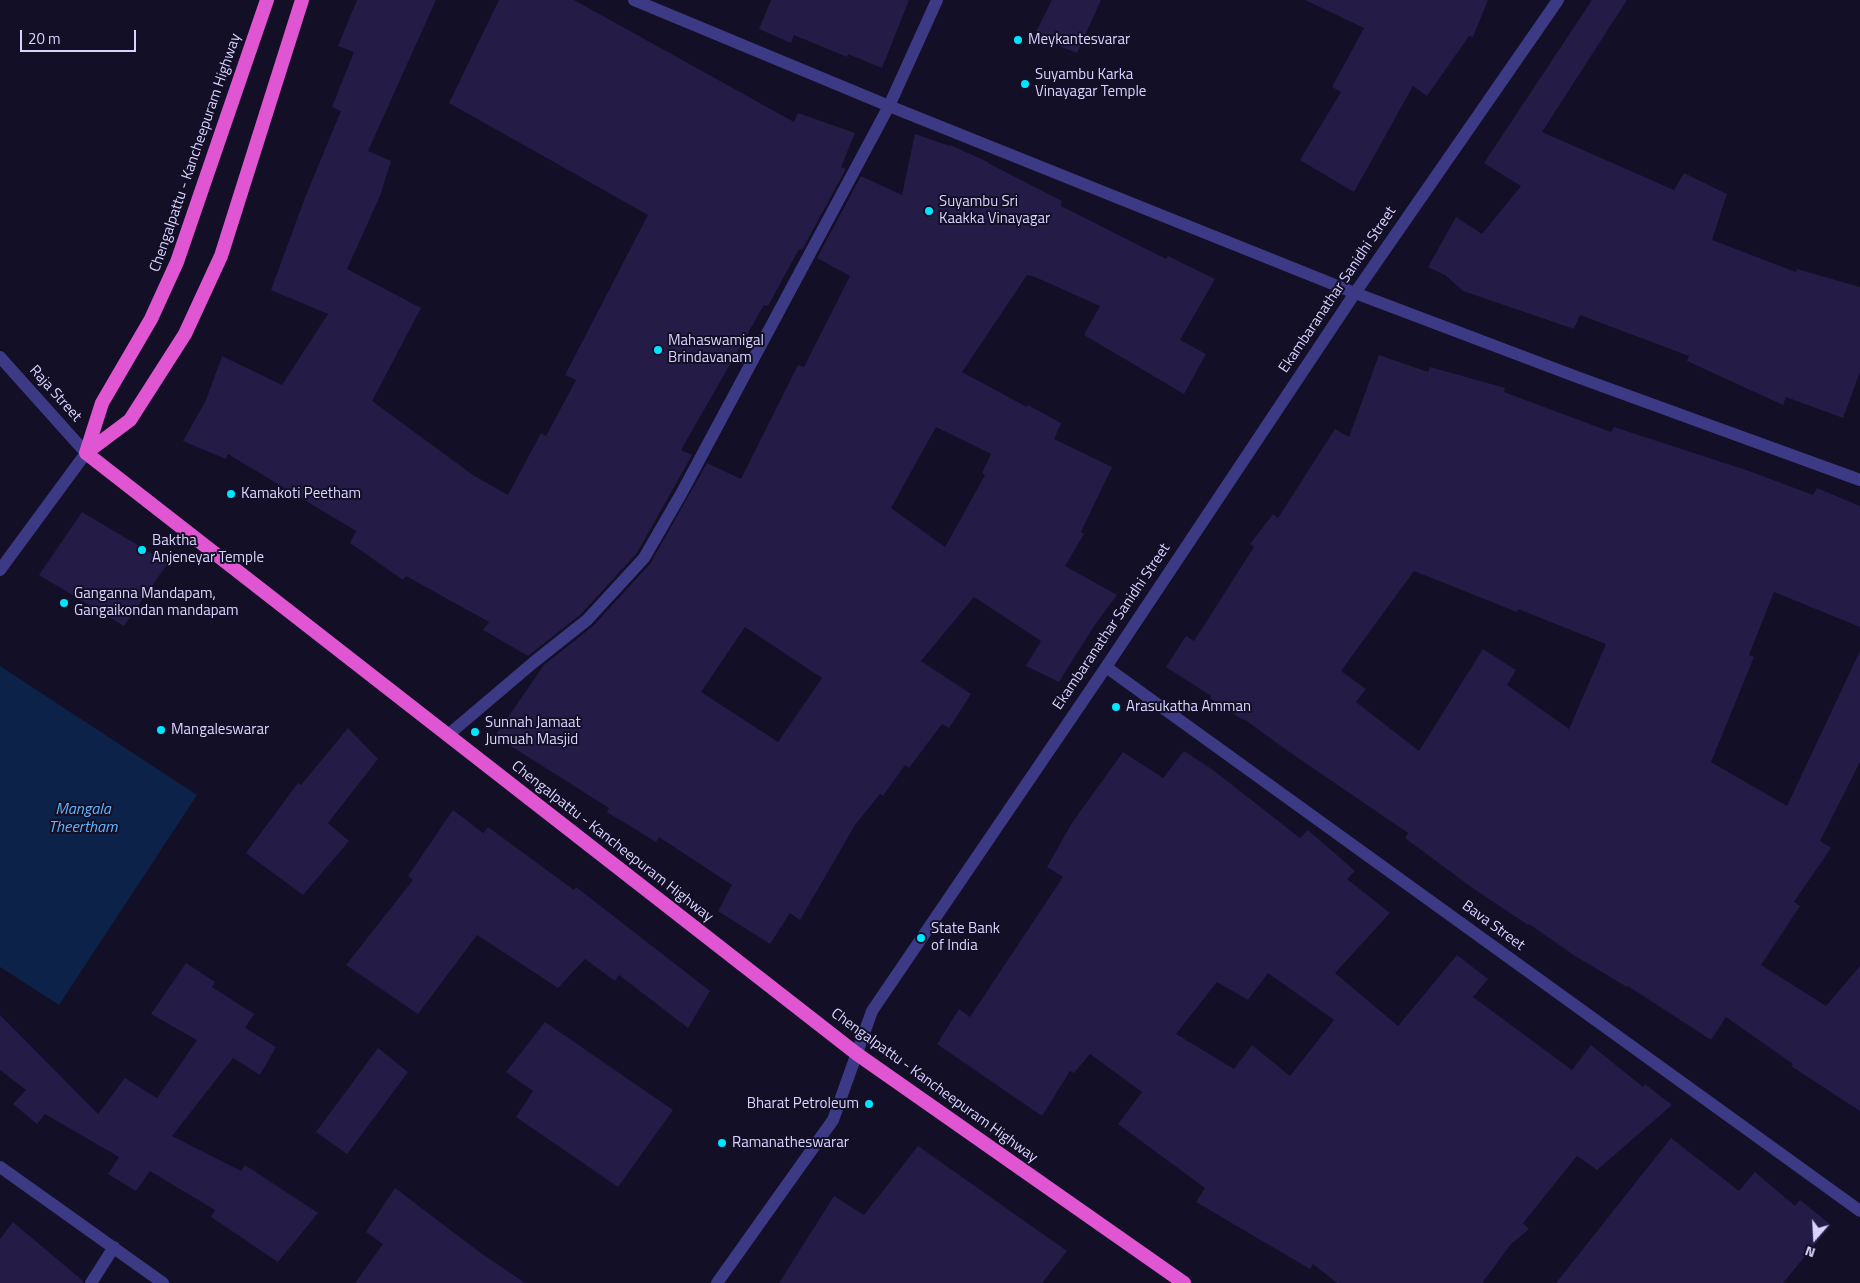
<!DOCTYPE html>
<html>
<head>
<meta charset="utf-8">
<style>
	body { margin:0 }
	#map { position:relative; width:1860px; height:1283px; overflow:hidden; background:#130f26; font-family:"Titillium Web",sans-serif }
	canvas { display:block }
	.north { position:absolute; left:1790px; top:1213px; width:50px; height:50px; -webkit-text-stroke:4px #130f26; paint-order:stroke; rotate:199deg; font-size:14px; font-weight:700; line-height:20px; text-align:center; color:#d9d4ff }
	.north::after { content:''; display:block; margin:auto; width:18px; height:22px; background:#d9d4ff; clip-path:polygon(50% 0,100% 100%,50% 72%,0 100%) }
	.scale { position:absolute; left:20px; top:30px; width:116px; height:22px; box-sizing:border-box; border:2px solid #d9d4ff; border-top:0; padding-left:6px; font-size:15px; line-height:18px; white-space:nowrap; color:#d9d4ff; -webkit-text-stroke:4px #130f26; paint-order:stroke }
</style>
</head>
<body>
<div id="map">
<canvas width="1860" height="1283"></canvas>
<div class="north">N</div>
<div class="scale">20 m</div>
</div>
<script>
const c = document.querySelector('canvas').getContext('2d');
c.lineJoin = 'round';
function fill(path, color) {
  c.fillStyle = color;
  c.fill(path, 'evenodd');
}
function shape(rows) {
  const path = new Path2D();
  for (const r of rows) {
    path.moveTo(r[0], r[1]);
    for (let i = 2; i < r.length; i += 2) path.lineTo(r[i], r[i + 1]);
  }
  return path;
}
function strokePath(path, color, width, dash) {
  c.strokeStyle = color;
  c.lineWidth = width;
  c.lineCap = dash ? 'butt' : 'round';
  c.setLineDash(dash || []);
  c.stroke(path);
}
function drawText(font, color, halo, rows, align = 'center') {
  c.font = font + ' "Titillium Web",sans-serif';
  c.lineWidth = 4;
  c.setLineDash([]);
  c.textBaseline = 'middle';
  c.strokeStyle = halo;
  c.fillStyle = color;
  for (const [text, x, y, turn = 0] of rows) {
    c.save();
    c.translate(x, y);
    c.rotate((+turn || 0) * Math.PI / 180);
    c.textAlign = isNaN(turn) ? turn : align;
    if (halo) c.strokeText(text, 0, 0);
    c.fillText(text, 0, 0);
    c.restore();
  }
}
const water = shape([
	[0,666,197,795,59,1005,0,967]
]);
const building = shape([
	[357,0,436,0,368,151,391,161,380,196,347,269,421,308,372,401,473,475,508,495,541,433,546,436,576,380,565,375,648,215,449,103,499,0,574,0,794,122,798,113,855,133,841,167,846,169,802,250,799,249,768,306,764,305,681,450,692,455,637,553,581,614,528,656,483,630,489,622,406,576,403,580,350,543,356,531,228,454,226,459,183,441,206,400,222,356,282,385,328,314,271,290,306,195,341,111,332,107,354,52,338,46],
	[771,0,909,0,882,68,848,54,847,57,794,35,791,43,759,29],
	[1052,0,1101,0,1077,53,1034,36],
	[1305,0,1488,0,1473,37,1469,36,1427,96,1413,86,1354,192,1300,160,1341,92,1332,87,1364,28],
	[1592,0,1627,0,1542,132,1674,190,1684,173,1727,194,1712,240,1796,272,1797,269,1860,287,1860,372,1843,418,1786,397,1783,405,1687,361,1689,356,1580,315,1574,329,1463,291,1445,275,1428,267,1456,217,1482,234,1521,186,1484,163],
	[915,134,950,146,950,145,988,162,988,163,1062,201,1061,206,1166,259,1168,256,1215,279,1180,340,1206,354,1184,394,1084,335,1100,306,1035,277,1027,275,962,372,1027,407,1028,405,1061,423,1054,439,1112,467,1081,532,1084,534,1065,566,1117,595,1094,626,1059,682,1026,666,1041,641,974,597,921,661,971,694,949,728,942,724,909,768,905,765,883,796,880,794,855,825,800,920,790,913,770,944,718,911,732,885,659,837,656,842,607,812,609,808,495,736,544,665,593,626,650,564,707,463,741,479,798,365,804,367,850,276,817,258,861,176,902,195],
	[936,427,991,454,982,473,985,475,945,547,891,508],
	[745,627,822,678,778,742,701,692],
	[1379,355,1428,372,1430,367,1505,388,1504,392,1611,432,1614,427,1749,471,1813,495,1817,488,1860,506,1860,627,1774,592,1749,655,1754,657,1711,762,1787,806,1860,651,1860,762,1820,841,1831,848,1794,902,1800,906,1761,965,1826,1006,1860,966,1860,1111,1791,1066,1793,1064,1726,1017,1711,1040,1628,986,1627,987,1575,956,1529,924,1528,925,1471,887,1405,838,1408,833,1285,749,1244,719,1243,720,1210,698,1211,696,1166,667,1186,636,1194,641,1254,547,1250,544,1273,514,1278,518,1335,429,1349,437],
	[1414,571,1517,612,1518,609,1606,644,1569,729,1507,685,1516,670,1483,649,1419,751,1356,702,1366,689,1341,671],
	[82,512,168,563,124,626,39,575],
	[348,728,378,759,328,823,349,841,303,895,246,853,298,783,301,785],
	[1184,751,1213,770,1300,838,1308,830,1355,871,1347,879,1390,913,1335,973,1398,1026,1457,955,1488,979,1473,997,1572,1070,1591,1045,1643,1087,1645,1084,1672,1105,1597,1170,1577,1156,1523,1223,1529,1229,1511,1244,1482,1283,1337,1283,1313,1264,1310,1269,1196,1202,1205,1188,1118,1124,1142,1092,1090,1054,1074,1073,1070,1071,1042,1116,937,1044,959,1009,970,1017,1063,877,1047,867,1072,823,1123,752,1163,778],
	[1268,973,1334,1020,1290,1076,1252,1045,1234,1069,1176,1034,1217,982,1248,1000],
	[453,810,483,833,488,827,574,890,576,887,710,991,688,1028,619,975,615,981,585,959,558,988,477,935,418,1014,346,965,413,880,408,876],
	[186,963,215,982,212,987,254,1014,245,1028,276,1047,260,1075,233,1058,172,1136,241,1171,245,1165,318,1213,278,1262,211,1217,215,1210,150,1171,136,1191,108,1174,119,1157,45,1114,37,1124,13,1104,26,1090,0,1070,0,1015,98,1114,125,1078,157,1098,197,1040,151,1014],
	[545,1022,673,1110,618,1187,516,1117,533,1091,506,1072],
	[378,1048,408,1072,347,1154,316,1132],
	[1671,1138,1739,1191,1755,1172,1795,1206,1800,1200,1831,1225,1783,1283,1556,1283],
	[918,1146,1067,1251,1042,1283,779,1283,834,1196,864,1215],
	[395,1188,478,1251,525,1283,355,1283,383,1244,366,1232],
	[13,1222,83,1281,83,1283,0,1283,0,1239]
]);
const minor = shape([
	[634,0,889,106,1355,293,1577,377,1860,480],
	[0,570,86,453],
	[1106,667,1860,1211],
	[448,735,534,662,587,620,644,558,681,494,889,106,937,0],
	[0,1167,163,1283],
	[91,1283,114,1247],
	[717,1283,833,1120,872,1011,1106,667,1355,293,1558,0]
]);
const tertiary = shape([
	[0,357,86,453]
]);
const trunk = shape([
	[86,453,857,1054,1184,1283],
	[86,453,130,420,185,334,221,256,302,0],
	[86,453,102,403,151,319,177,262,267,0]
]);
const markers = [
	[1018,40,5,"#00e5ff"],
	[1025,84,5,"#00e5ff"],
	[929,211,5,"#00e5ff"],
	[658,350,5,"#00e5ff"],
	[231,494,5,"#00e5ff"],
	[142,550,5,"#00e5ff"],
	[64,603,5,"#00e5ff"],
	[1116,707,5,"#00e5ff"],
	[161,730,5,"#00e5ff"],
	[475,732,5,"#00e5ff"],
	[921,938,5,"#00e5ff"],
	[869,1104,5,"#00e5ff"],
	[722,1143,5,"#00e5ff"]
];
const poiNames = [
	["Meykantesvarar",1028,40],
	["Suyambu Karka",1035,75],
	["Vinayagar Temple",1035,92],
	["Suyambu Sri",939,202],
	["Kaakka Vinayagar",939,219],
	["Mahaswamigal",668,341],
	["Brindavanam",668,358],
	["Kamakoti Peetham",241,494],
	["Baktha",152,541],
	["Anjeneyar Temple",152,558],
	["Ganganna Mandapam,",74,594],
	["Gangaikondan mandapam",74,611],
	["Arasukatha Amman",1126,707],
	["Sunnah Jamaat",485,723],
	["Jumuah Masjid",485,740],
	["Mangaleswarar",171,730],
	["State Bank",931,929],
	["of India",931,946],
	["Bharat Petroleum",859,1104,"right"],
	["Ramanatheswarar",732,1143]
];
const streetNames = [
	["Chengalpattu - Kancheepuram Highway",196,153,-71],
	["Ekambaranathar Sanidhi Street",1338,290,-56],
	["Raja Street",55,394,48],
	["Ekambaranathar Sanidhi Street",1112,627,-56],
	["Chengalpattu - Kancheepuram Highway",612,842,38],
	["Bava Street",1493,926,36],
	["Chengalpattu - Kancheepuram Highway",934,1086,36]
];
const waterNames = [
	["Mangala",83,810],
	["Theertham",83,828]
];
fill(water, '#0c2248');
fill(building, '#241b47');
strokePath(minor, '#3d3a85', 12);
strokePath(tertiary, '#3d3a85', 12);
strokePath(trunk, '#e055d1', 14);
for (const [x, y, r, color] of markers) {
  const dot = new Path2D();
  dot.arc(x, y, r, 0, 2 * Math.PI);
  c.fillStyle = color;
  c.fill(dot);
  strokePath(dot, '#130f26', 2);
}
drawText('15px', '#d9d4ff', '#130f26', poiNames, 'left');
drawText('15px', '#d9d4ff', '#130f26', streetNames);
drawText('italic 16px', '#62b6ff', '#130f26', waterNames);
</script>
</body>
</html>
